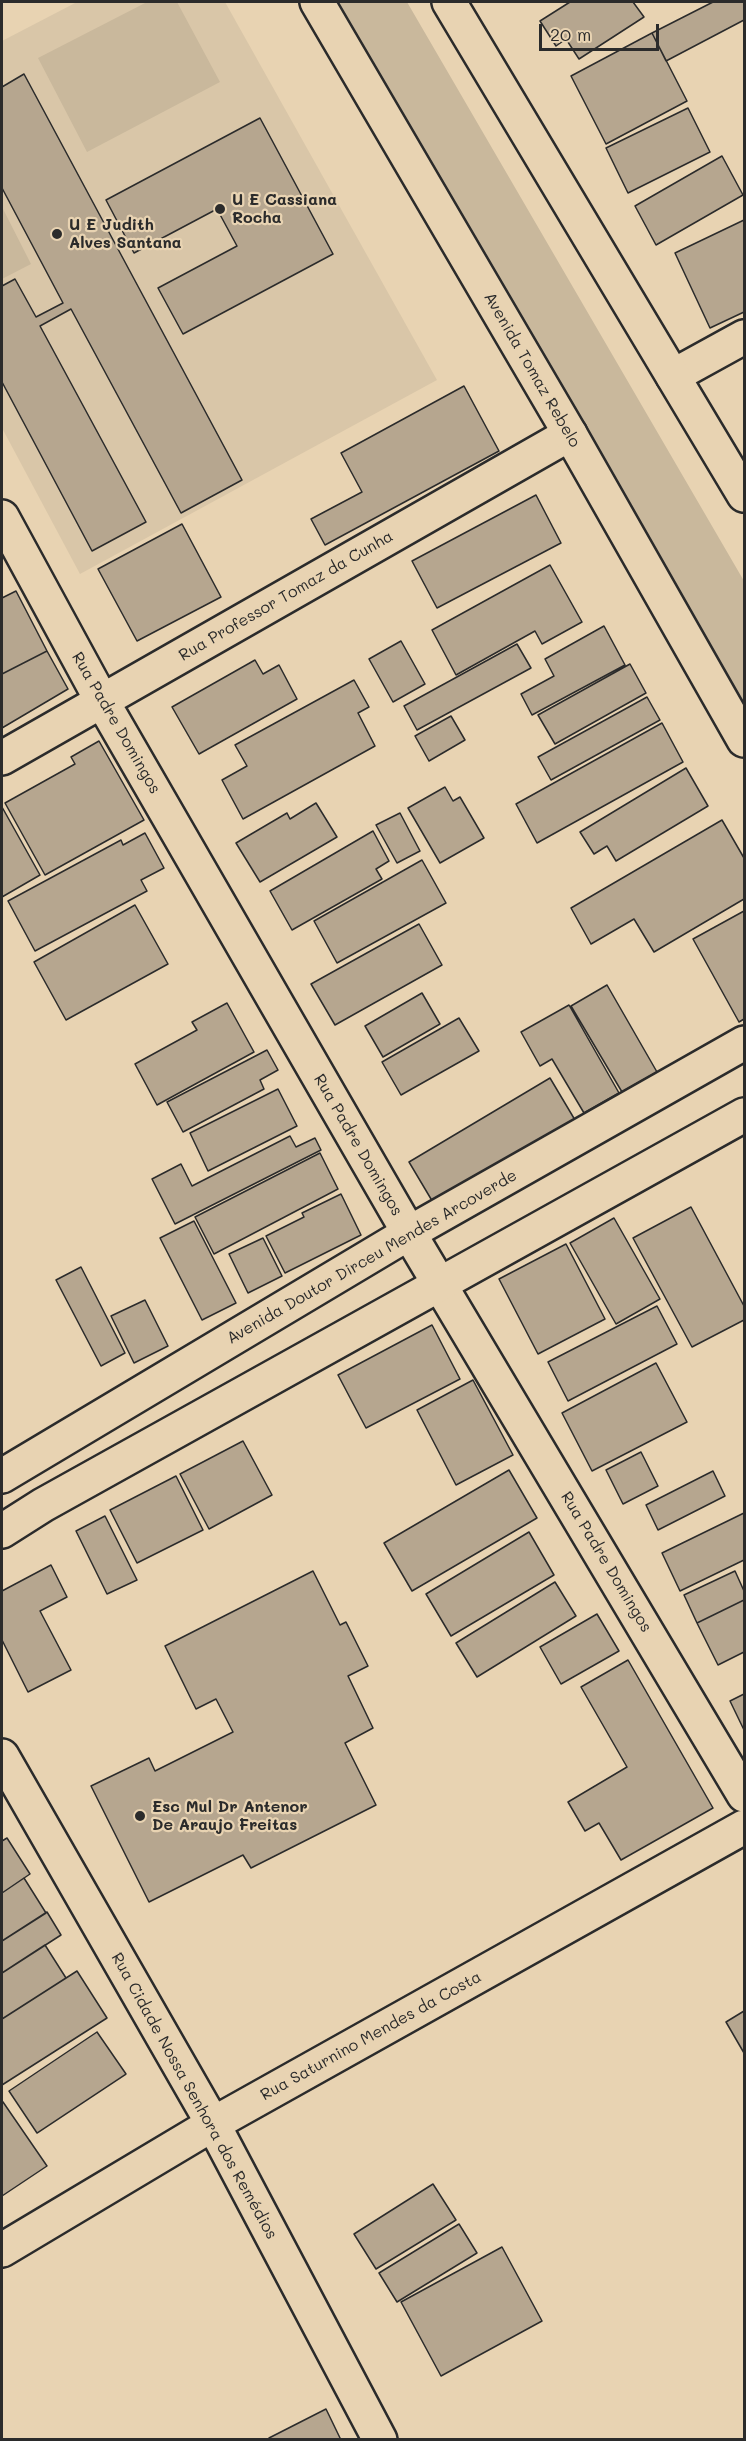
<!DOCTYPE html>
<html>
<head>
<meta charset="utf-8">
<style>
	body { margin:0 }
	#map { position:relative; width:746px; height:2441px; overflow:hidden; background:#e8d3b2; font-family:Mali,sans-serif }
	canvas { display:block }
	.frame { position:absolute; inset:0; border:3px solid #2b2b2b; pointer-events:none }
	.scale { position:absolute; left:539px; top:24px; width:120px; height:27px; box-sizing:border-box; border:3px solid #2b2b2b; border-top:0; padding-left:8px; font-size:18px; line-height:21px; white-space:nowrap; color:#2b2b2b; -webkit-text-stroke:4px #e8d3b2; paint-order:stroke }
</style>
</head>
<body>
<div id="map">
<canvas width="746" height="2441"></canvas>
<div class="frame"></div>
<div class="scale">20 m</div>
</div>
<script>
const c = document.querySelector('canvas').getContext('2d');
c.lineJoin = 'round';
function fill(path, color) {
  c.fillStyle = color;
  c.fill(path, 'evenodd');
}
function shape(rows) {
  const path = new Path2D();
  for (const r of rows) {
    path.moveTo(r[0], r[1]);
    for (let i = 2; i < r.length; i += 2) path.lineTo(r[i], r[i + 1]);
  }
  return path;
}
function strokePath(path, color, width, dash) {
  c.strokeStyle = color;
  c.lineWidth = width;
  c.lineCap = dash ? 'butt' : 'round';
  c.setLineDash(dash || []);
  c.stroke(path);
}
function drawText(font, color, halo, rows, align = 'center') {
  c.font = font + ' Mali,sans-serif';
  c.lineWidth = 4.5;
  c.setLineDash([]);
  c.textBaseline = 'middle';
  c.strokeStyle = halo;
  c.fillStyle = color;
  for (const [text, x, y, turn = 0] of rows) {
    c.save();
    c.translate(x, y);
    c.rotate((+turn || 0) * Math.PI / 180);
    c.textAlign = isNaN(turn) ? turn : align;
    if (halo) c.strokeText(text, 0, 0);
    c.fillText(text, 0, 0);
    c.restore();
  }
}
const built = shape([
	[77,2,225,2,437,380,80,574,2,428,2,41]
]);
const green = shape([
	[147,2,177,2,220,82,87,152,38,58],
	[329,2,407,2,744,581,744,714],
	[2,207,31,264,2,279]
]);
const building = shape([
	[570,2,633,2,644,17,579,59,566,39,556,46,540,21,570,2],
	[713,2,744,2,744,20,666,61,652,33,713,2],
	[652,33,687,101,606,144,571,76,652,33],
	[24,74,242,480,181,513,71,309,40,326,146,522,92,551,2,382,2,286,15,279,36,317,63,303,2,188,2,87,24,74],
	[688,108,710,152,628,193,606,148,688,108],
	[260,118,333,254,183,334,158,288,237,246,217,209,134,253,106,200,260,118],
	[722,156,743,195,656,245,635,206,722,156],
	[744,220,744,312,710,328,675,253,744,220],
	[464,386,499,451,325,545,311,519,362,492,341,453,464,386],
	[536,495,561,543,437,608,412,561,536,495],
	[182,524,221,597,137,641,98,569,182,524],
	[550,565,582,622,542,644,535,631,456,675,432,630,550,565],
	[16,591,47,651,2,674,2,598,16,591],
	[604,626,625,665,532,715,521,694,554,676,545,659,604,626],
	[401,641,425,684,393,702,369,659,401,641],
	[517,644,531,668,417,730,404,706,517,644],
	[47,651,68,689,2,728,2,674,47,651],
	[255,660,263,674,279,665,297,699,199,754,172,707,255,660],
	[630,664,646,693,555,744,538,715,630,664],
	[354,680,369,707,358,713,375,746,243,819,222,780,247,766,235,745,354,680],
	[647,697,660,720,551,780,538,757,647,697],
	[451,716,465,740,429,761,415,736,451,716],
	[662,723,683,762,537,843,516,804,662,723],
	[99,741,144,820,45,875,5,803,75,764,71,757,99,741],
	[686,768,708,806,616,861,607,846,594,854,580,832,686,768],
	[445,787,453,801,460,797,484,838,440,863,408,808,445,787],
	[316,803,337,837,260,882,236,843,287,813,290,819,316,803],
	[2,807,40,875,2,897,2,807],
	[400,813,420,851,397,863,376,825,400,813],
	[722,820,744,858,744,899,654,952,634,919,591,944,571,908,722,820],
	[373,831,389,861,376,869,382,879,292,930,270,891,373,831],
	[145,833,164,868,141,880,147,891,35,951,8,901,121,840,123,845,145,833],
	[422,860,446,903,337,963,314,921,422,860],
	[135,905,168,964,66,1020,34,962,135,905],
	[744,911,744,1019,739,1022,693,939,744,911],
	[419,924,442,965,335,1025,311,984,419,924],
	[607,985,657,1072,622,1092,571,1006,607,985],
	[422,993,440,1024,383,1057,365,1026,422,993],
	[227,1003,254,1052,157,1105,135,1064,197,1030,192,1022,227,1003],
	[569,1005,619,1093,584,1113,552,1059,540,1066,521,1032,569,1005],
	[459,1018,479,1051,401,1095,382,1062,459,1018],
	[267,1050,278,1070,260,1080,264,1089,183,1132,167,1102,267,1050],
	[550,1078,575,1120,434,1204,409,1162,550,1078],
	[278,1089,297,1126,208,1171,190,1133,278,1089],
	[290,1136,296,1147,315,1138,321,1150,175,1224,152,1179,181,1164,192,1186,290,1136],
	[320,1153,338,1189,214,1254,195,1217,320,1153],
	[341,1194,361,1235,285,1273,266,1236,304,1217,302,1213,341,1194],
	[691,1207,744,1306,744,1320,692,1347,633,1238,691,1207],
	[614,1218,660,1299,616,1324,570,1243,614,1218],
	[194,1221,236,1303,202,1320,160,1238,194,1221],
	[263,1238,282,1276,248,1293,229,1254,263,1238],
	[566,1244,605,1319,538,1354,499,1279,566,1244],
	[81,1267,125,1353,101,1366,56,1280,81,1267],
	[145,1300,168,1346,134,1363,111,1316,145,1300],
	[657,1306,677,1344,568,1401,548,1362,657,1306],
	[432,1325,460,1379,366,1428,338,1375,432,1325],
	[656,1363,687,1422,592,1471,562,1413,656,1363],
	[473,1380,513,1455,456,1485,417,1410,473,1380],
	[243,1441,272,1495,209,1529,180,1474,243,1441],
	[641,1452,658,1486,623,1504,606,1470,641,1452],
	[509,1470,537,1518,412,1591,384,1543,509,1470],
	[713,1471,725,1496,658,1530,646,1505,713,1471],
	[176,1476,203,1530,137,1563,110,1510,176,1476],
	[744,1513,744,1560,680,1591,662,1553,744,1513],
	[105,1516,137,1580,107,1594,76,1531,105,1516],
	[529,1532,554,1575,451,1636,426,1594,529,1532],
	[51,1565,67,1597,40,1611,71,1670,28,1692,2,1640,2,1591,51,1565],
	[313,1571,340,1625,346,1622,368,1666,348,1676,373,1728,345,1743,376,1805,251,1868,243,1855,149,1902,91,1786,149,1758,155,1771,233,1732,216,1699,196,1709,165,1646,313,1571],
	[735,1571,744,1591,744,1600,697,1623,684,1595,735,1571],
	[555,1582,576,1616,477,1677,456,1643,555,1582],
	[744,1600,744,1652,718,1665,697,1623,744,1600],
	[597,1614,619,1651,561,1684,540,1647,597,1614],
	[628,1660,713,1808,621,1860,599,1823,585,1831,568,1802,627,1767,581,1687,628,1660],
	[744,1694,744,1730,730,1701,744,1694],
	[7,1838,30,1874,2,1893,2,1841,7,1838],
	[24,1878,46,1913,2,1941,2,1893,24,1878],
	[47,1912,61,1935,2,1973,2,1941,47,1912],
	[45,1945,66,1978,2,2019,2,1973,45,1945],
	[77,1971,107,2018,2,2085,2,2019,77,1971],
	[744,2011,744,2053,726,2022,744,2011],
	[97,2032,126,2074,37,2133,9,2091,97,2032],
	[3,2102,47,2166,2,2196,2,2103,3,2102],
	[433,2184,456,2220,376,2269,354,2234,433,2184],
	[459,2224,477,2253,397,2302,379,2273,459,2224],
	[502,2247,542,2321,441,2376,401,2302,502,2247],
	[326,2409,341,2440,270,2440,269,2438,326,2409]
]);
const minor = shape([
	[673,376,744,337],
	[2,517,102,701,409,1233,744,1795],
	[2,758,570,434],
	[2,1756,213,2124,380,2440],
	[2,2250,213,2124,744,1827]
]);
const primary = shape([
	[317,2,570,434,744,740],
	[449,2,744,495],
	[2,1476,409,1233,744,1043],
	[2,1531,43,1505,744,1115]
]);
const markers = [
	[220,209,6,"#2b2b2b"],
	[57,234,6,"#2b2b2b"],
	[140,1816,6,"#2b2b2b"]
];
const poiNames = [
	["U E Cassiana",232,200],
	["Rocha",232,218],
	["U E Judith",69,225],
	["Alves Santana",69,243],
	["Esc Mul Dr Antenor",152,1807],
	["De Araujo Freitas",152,1825]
];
const streetNames = [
	["Avenida Tomaz Rebelo",532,370,60],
	["Rua Professor Tomaz da Cunha",286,596,-30],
	["Rua Padre Domingos",116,723,60],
	["Rua Padre Domingos",358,1145,60],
	["Avenida Doutor Dirceu Mendes Arcoverde",372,1257,-30],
	["Rua Padre Domingos",606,1562,59],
	["Rua Saturnino Mendes da Costa",371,2036,-29],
	["Rua Cidade Nossa Senhora dos Remédios",194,2096,61]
];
fill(built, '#d9c6a8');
fill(green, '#c9b89c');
fill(building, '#b6a68f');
strokePath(building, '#2b2b2b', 1.5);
strokePath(minor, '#2b2b2b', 38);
strokePath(primary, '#2b2b2b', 38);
strokePath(minor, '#e8d3b2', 33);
strokePath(primary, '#e8d3b2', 33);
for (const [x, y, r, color] of markers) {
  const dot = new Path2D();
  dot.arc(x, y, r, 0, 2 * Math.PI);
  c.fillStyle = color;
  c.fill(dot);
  strokePath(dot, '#e8d3b2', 2);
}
drawText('bold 16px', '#2b2b2b', '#e8d3b2', poiNames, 'left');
drawText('16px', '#2b2b2b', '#e8d3b2', streetNames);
</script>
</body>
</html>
